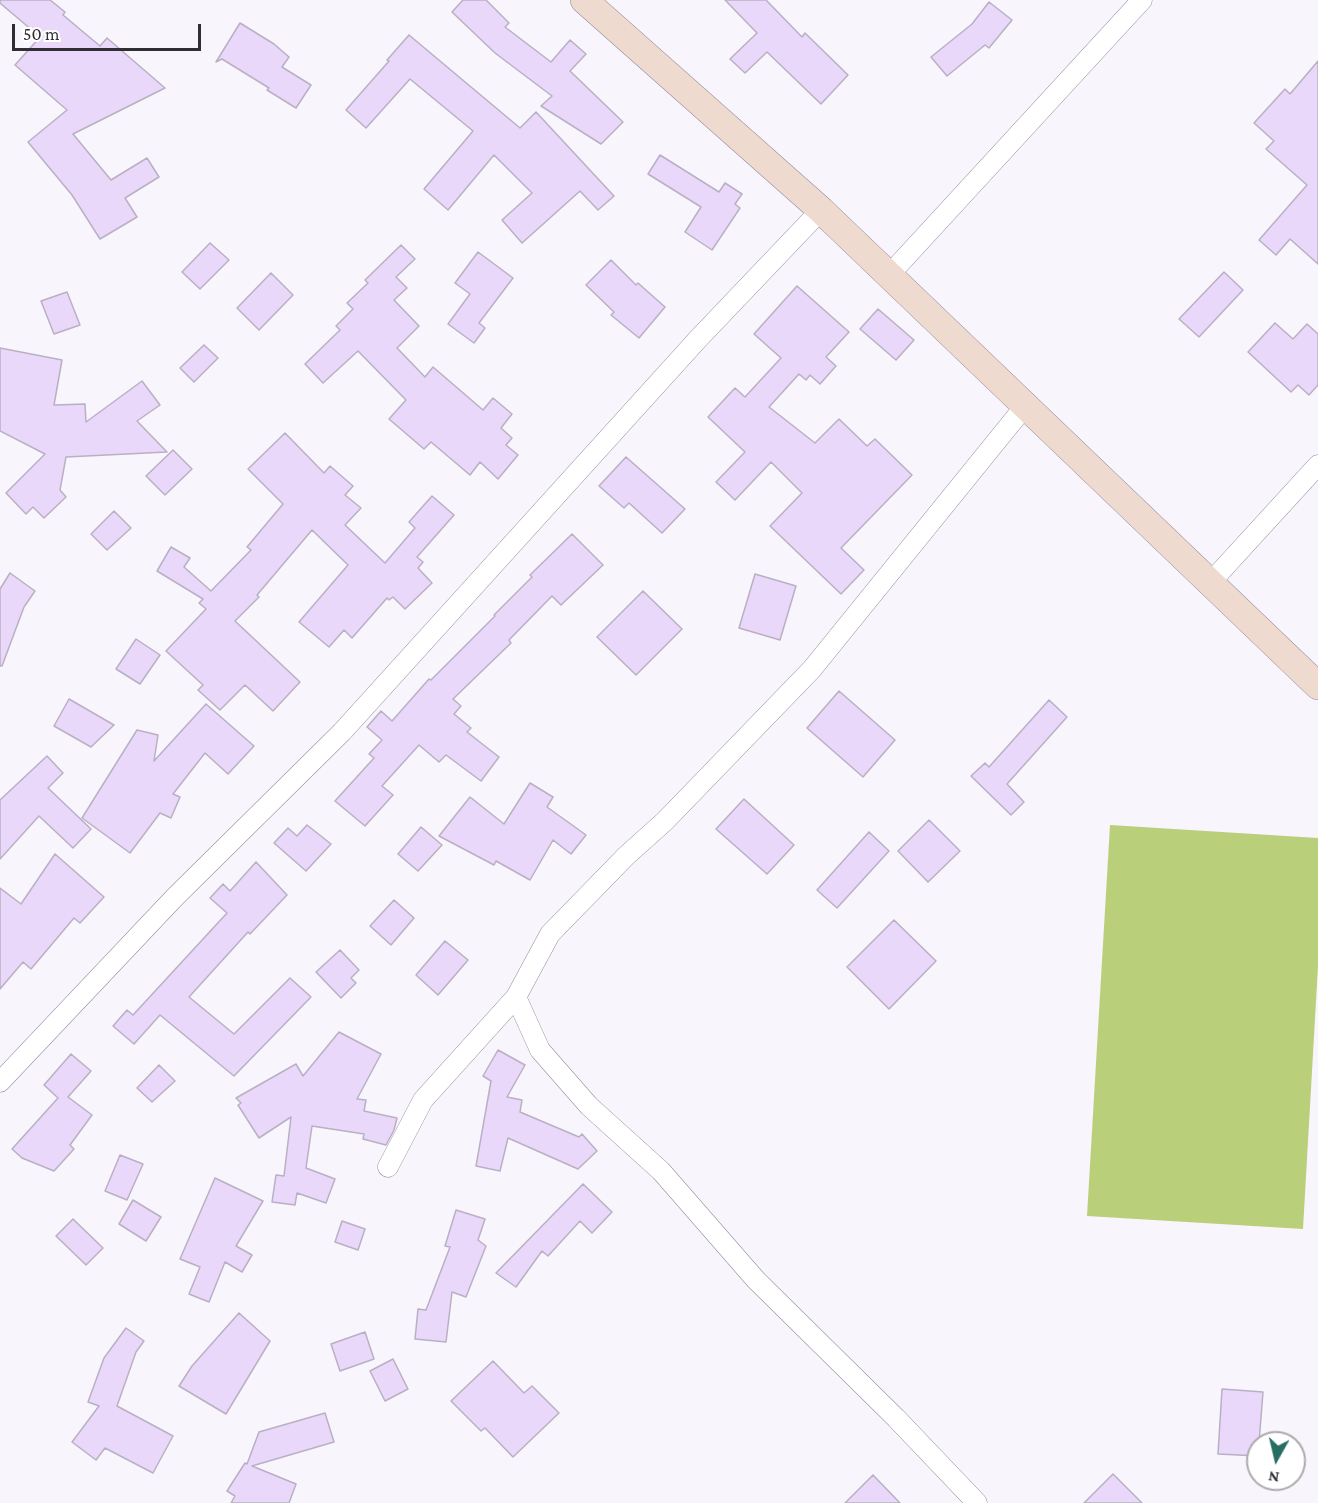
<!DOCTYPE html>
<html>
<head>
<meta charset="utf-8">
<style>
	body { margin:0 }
	#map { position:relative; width:1318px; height:1503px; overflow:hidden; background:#f9f5fd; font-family:"Crimson Pro",serif }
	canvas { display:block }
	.north { position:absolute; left:1246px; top:1431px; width:60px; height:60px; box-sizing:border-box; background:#fff; border:2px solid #adabae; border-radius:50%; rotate:188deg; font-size:16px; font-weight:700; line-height:24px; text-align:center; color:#312d34 }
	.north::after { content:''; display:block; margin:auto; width:21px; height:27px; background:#286d62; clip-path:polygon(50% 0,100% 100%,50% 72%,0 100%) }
	.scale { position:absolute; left:12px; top:24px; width:189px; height:27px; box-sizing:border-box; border:3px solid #312d34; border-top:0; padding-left:8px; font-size:18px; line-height:21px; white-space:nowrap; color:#312d34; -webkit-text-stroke:4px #fff; paint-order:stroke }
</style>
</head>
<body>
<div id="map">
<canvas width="1318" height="1503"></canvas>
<div class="north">N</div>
<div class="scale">50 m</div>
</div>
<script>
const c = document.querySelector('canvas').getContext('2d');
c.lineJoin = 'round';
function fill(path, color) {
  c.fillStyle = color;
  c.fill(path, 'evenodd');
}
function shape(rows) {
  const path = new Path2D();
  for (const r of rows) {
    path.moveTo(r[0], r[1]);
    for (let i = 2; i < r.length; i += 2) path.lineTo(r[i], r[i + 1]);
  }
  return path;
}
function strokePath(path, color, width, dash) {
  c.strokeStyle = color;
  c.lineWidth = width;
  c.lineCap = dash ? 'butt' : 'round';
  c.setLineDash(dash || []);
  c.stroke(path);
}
const green = shape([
	[1110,825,1318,838,1318,966,1303,1229,1087,1216]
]);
const building = shape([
	[0,0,50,0,65,12,63,15,100,46,107,38,165,88,73,134,111,180,147,158,159,177,125,198,137,217,100,239,72,195,28,142,67,110,15,65,40,37,0,3,0,0],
	[463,0,486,0,509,23,505,27,551,62,570,40,586,54,570,71,623,122,601,144,541,106,552,96,495,53,452,12,463,0],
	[725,0,766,0,802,37,805,33,848,75,821,104,767,52,745,73,730,59,757,33,725,0],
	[989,2,1012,20,989,48,985,45,947,76,931,57,972,24,989,2],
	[240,23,274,44,289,57,282,67,311,85,296,108,267,90,269,88,222,59,216,62,240,23],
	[409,35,520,128,536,112,614,196,598,210,580,191,522,243,502,220,532,193,494,155,448,210,424,189,473,131,410,79,366,128,346,110,389,61,387,60,409,35],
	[1318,61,1318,264,1290,239,1276,255,1259,240,1307,185,1266,149,1274,141,1254,123,1285,89,1290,94,1318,61],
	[660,155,719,192,725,183,742,194,735,204,740,208,712,250,685,232,701,207,648,174,660,155],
	[210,243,229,260,200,289,182,272,210,243],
	[401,245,415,259,396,277,407,288,394,300,419,326,397,348,425,377,433,367,483,410,493,398,512,414,501,428,512,438,506,445,518,455,498,479,480,462,470,475,431,442,424,449,389,419,406,400,358,351,323,383,305,364,340,330,336,326,353,309,347,303,368,283,365,280,401,245],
	[478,252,513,278,479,323,485,328,474,343,448,324,470,294,455,283,478,252],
	[611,260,636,285,638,283,665,307,639,338,611,315,614,312,586,285,611,260],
	[1224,272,1243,290,1199,337,1179,319,1224,272],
	[271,273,293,295,259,330,237,308,271,273],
	[797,286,849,332,826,357,836,366,820,384,810,375,806,380,799,374,769,407,815,443,839,419,867,446,875,439,912,475,841,548,864,570,841,594,770,526,802,493,771,462,735,500,716,482,745,452,708,417,735,388,745,397,781,358,754,334,797,286],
	[67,292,80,325,54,334,41,301,67,292],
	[878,309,914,340,896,360,860,329,878,309],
	[1275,323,1293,339,1307,324,1318,334,1318,385,1309,395,1298,385,1291,392,1248,352,1275,323],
	[204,345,218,358,194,382,180,368,204,345],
	[0,348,62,360,54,405,85,404,86,422,142,381,160,405,137,421,167,452,66,457,60,490,66,497,44,518,33,507,26,514,6,493,45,454,0,431,0,348],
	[285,433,324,473,330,466,353,486,345,495,361,508,345,525,385,563,415,528,409,522,432,496,454,515,417,557,423,562,418,568,432,583,405,609,393,597,389,600,387,598,352,638,344,630,329,647,299,622,348,565,312,530,257,595,259,597,235,621,300,682,273,711,245,685,220,710,198,690,203,685,166,651,206,609,199,603,203,599,157,571,171,547,190,558,184,567,211,591,251,550,247,547,283,504,248,469,285,433],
	[173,450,192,469,165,495,146,476,173,450],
	[626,457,685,509,662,533,629,503,624,508,599,486,626,457],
	[114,511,131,528,107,550,91,534,114,511],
	[572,534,603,565,561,605,552,596,509,640,511,643,453,699,461,706,454,714,471,728,467,732,499,757,481,781,446,755,439,762,419,745,382,786,393,795,365,826,335,801,374,758,369,754,382,740,367,727,381,711,392,721,429,679,431,680,495,616,494,615,532,577,530,575,572,534],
	[10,573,35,591,24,607,2,666,0,666,0,589,10,573],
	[755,574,796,586,780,640,739,628,755,574],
	[643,591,682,629,636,675,597,637,643,591],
	[136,639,160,655,140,684,116,669,136,639],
	[839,691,895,740,863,777,807,728,839,691],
	[69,699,114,725,91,747,54,726,69,699],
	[1049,700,1067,717,1007,784,1024,802,1011,815,971,776,985,763,989,767,1049,700],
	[206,704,254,746,228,774,205,753,173,794,180,797,171,818,160,813,130,853,82,818,137,730,158,735,154,761,206,704],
	[47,756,63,773,48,788,91,829,73,848,39,816,0,859,0,800,47,756],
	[530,783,553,797,547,807,586,835,571,854,553,840,530,880,496,861,494,865,439,836,470,797,504,824,530,783],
	[744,799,794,845,767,874,716,829,744,799],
	[929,820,960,851,928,882,898,851,929,820],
	[307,825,331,844,306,871,274,843,288,828,297,836,307,825],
	[421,827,442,845,418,871,398,854,421,827],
	[869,832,889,851,837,908,817,890,869,832],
	[55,854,104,897,80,923,74,918,31,969,23,962,0,989,0,888,21,904,55,854],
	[256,862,287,895,250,934,248,932,189,997,234,1034,290,978,311,997,234,1076,160,1015,134,1044,113,1026,127,1010,133,1015,227,913,210,898,223,884,230,891,256,862],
	[394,900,414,918,391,945,370,926,394,900],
	[894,920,936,961,889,1009,847,967,894,920],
	[445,941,468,960,438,995,416,975,445,941],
	[340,950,359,970,351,978,356,983,341,998,316,972,340,950],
	[339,1032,381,1054,357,1099,366,1100,364,1111,397,1118,394,1130,386,1145,363,1139,364,1134,312,1126,306,1168,335,1179,326,1203,297,1193,295,1205,272,1202,276,1175,284,1176,291,1117,259,1138,238,1105,241,1103,236,1098,296,1064,303,1076,339,1032],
	[498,1050,525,1065,507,1097,522,1100,520,1112,579,1137,582,1134,597,1151,578,1169,508,1138,500,1171,476,1166,491,1081,483,1076,498,1050],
	[71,1054,91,1071,68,1097,92,1115,70,1145,74,1149,54,1171,22,1158,12,1149,58,1098,44,1085,71,1054],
	[159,1065,175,1081,152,1102,137,1088,159,1065],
	[120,1155,143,1164,127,1200,105,1191,120,1155],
	[215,1178,263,1201,236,1246,252,1255,242,1272,225,1262,209,1302,189,1294,200,1267,180,1259,215,1178],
	[583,1184,612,1212,592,1233,580,1221,548,1256,542,1251,516,1287,496,1273,583,1184],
	[133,1200,161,1217,146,1241,119,1224,133,1200],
	[456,1210,485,1219,478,1240,486,1246,466,1297,452,1292,446,1342,415,1339,418,1309,426,1310,450,1247,445,1246,456,1210],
	[73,1219,103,1248,86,1265,56,1236,73,1219],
	[342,1221,365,1229,358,1250,335,1242,342,1221],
	[239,1313,270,1341,226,1414,179,1386,192,1366,239,1313],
	[126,1328,144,1341,136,1352,117,1406,173,1436,153,1473,105,1448,96,1460,72,1442,99,1406,88,1402,104,1358,126,1328],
	[365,1332,374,1359,340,1371,331,1344,365,1332],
	[393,1359,408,1389,385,1401,370,1371,393,1359],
	[493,1361,524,1393,532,1386,559,1413,513,1457,485,1428,481,1431,451,1401,493,1361],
	[1222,1389,1263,1392,1258,1456,1218,1454,1222,1389],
	[325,1413,334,1442,252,1466,296,1484,289,1503,231,1503,235,1496,227,1491,245,1463,247,1464,259,1432,325,1413],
	[1113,1474,1142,1503,1084,1503,1113,1474],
	[873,1475,900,1503,845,1503,873,1475]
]);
const street = shape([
	[890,274,1142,0],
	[1210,583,1318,465],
	[516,997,540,1050,589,1106,661,1171,756,1280,896,1418,977,1503],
	[0,1082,175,897,342,732,698,339,821,210],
	[388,1167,423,1100,516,997,550,934,626,856,665,821,812,669,1025,406]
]);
const secondary = shape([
	[584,0,821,210,1318,686]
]);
fill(green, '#bacf79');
fill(building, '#e9d8fa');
strokePath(building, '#b9b0c3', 1.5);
strokePath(street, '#938b9c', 21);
strokePath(secondary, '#938b9c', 28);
strokePath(street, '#fff', 20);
strokePath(secondary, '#eedacf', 27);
</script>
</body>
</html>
